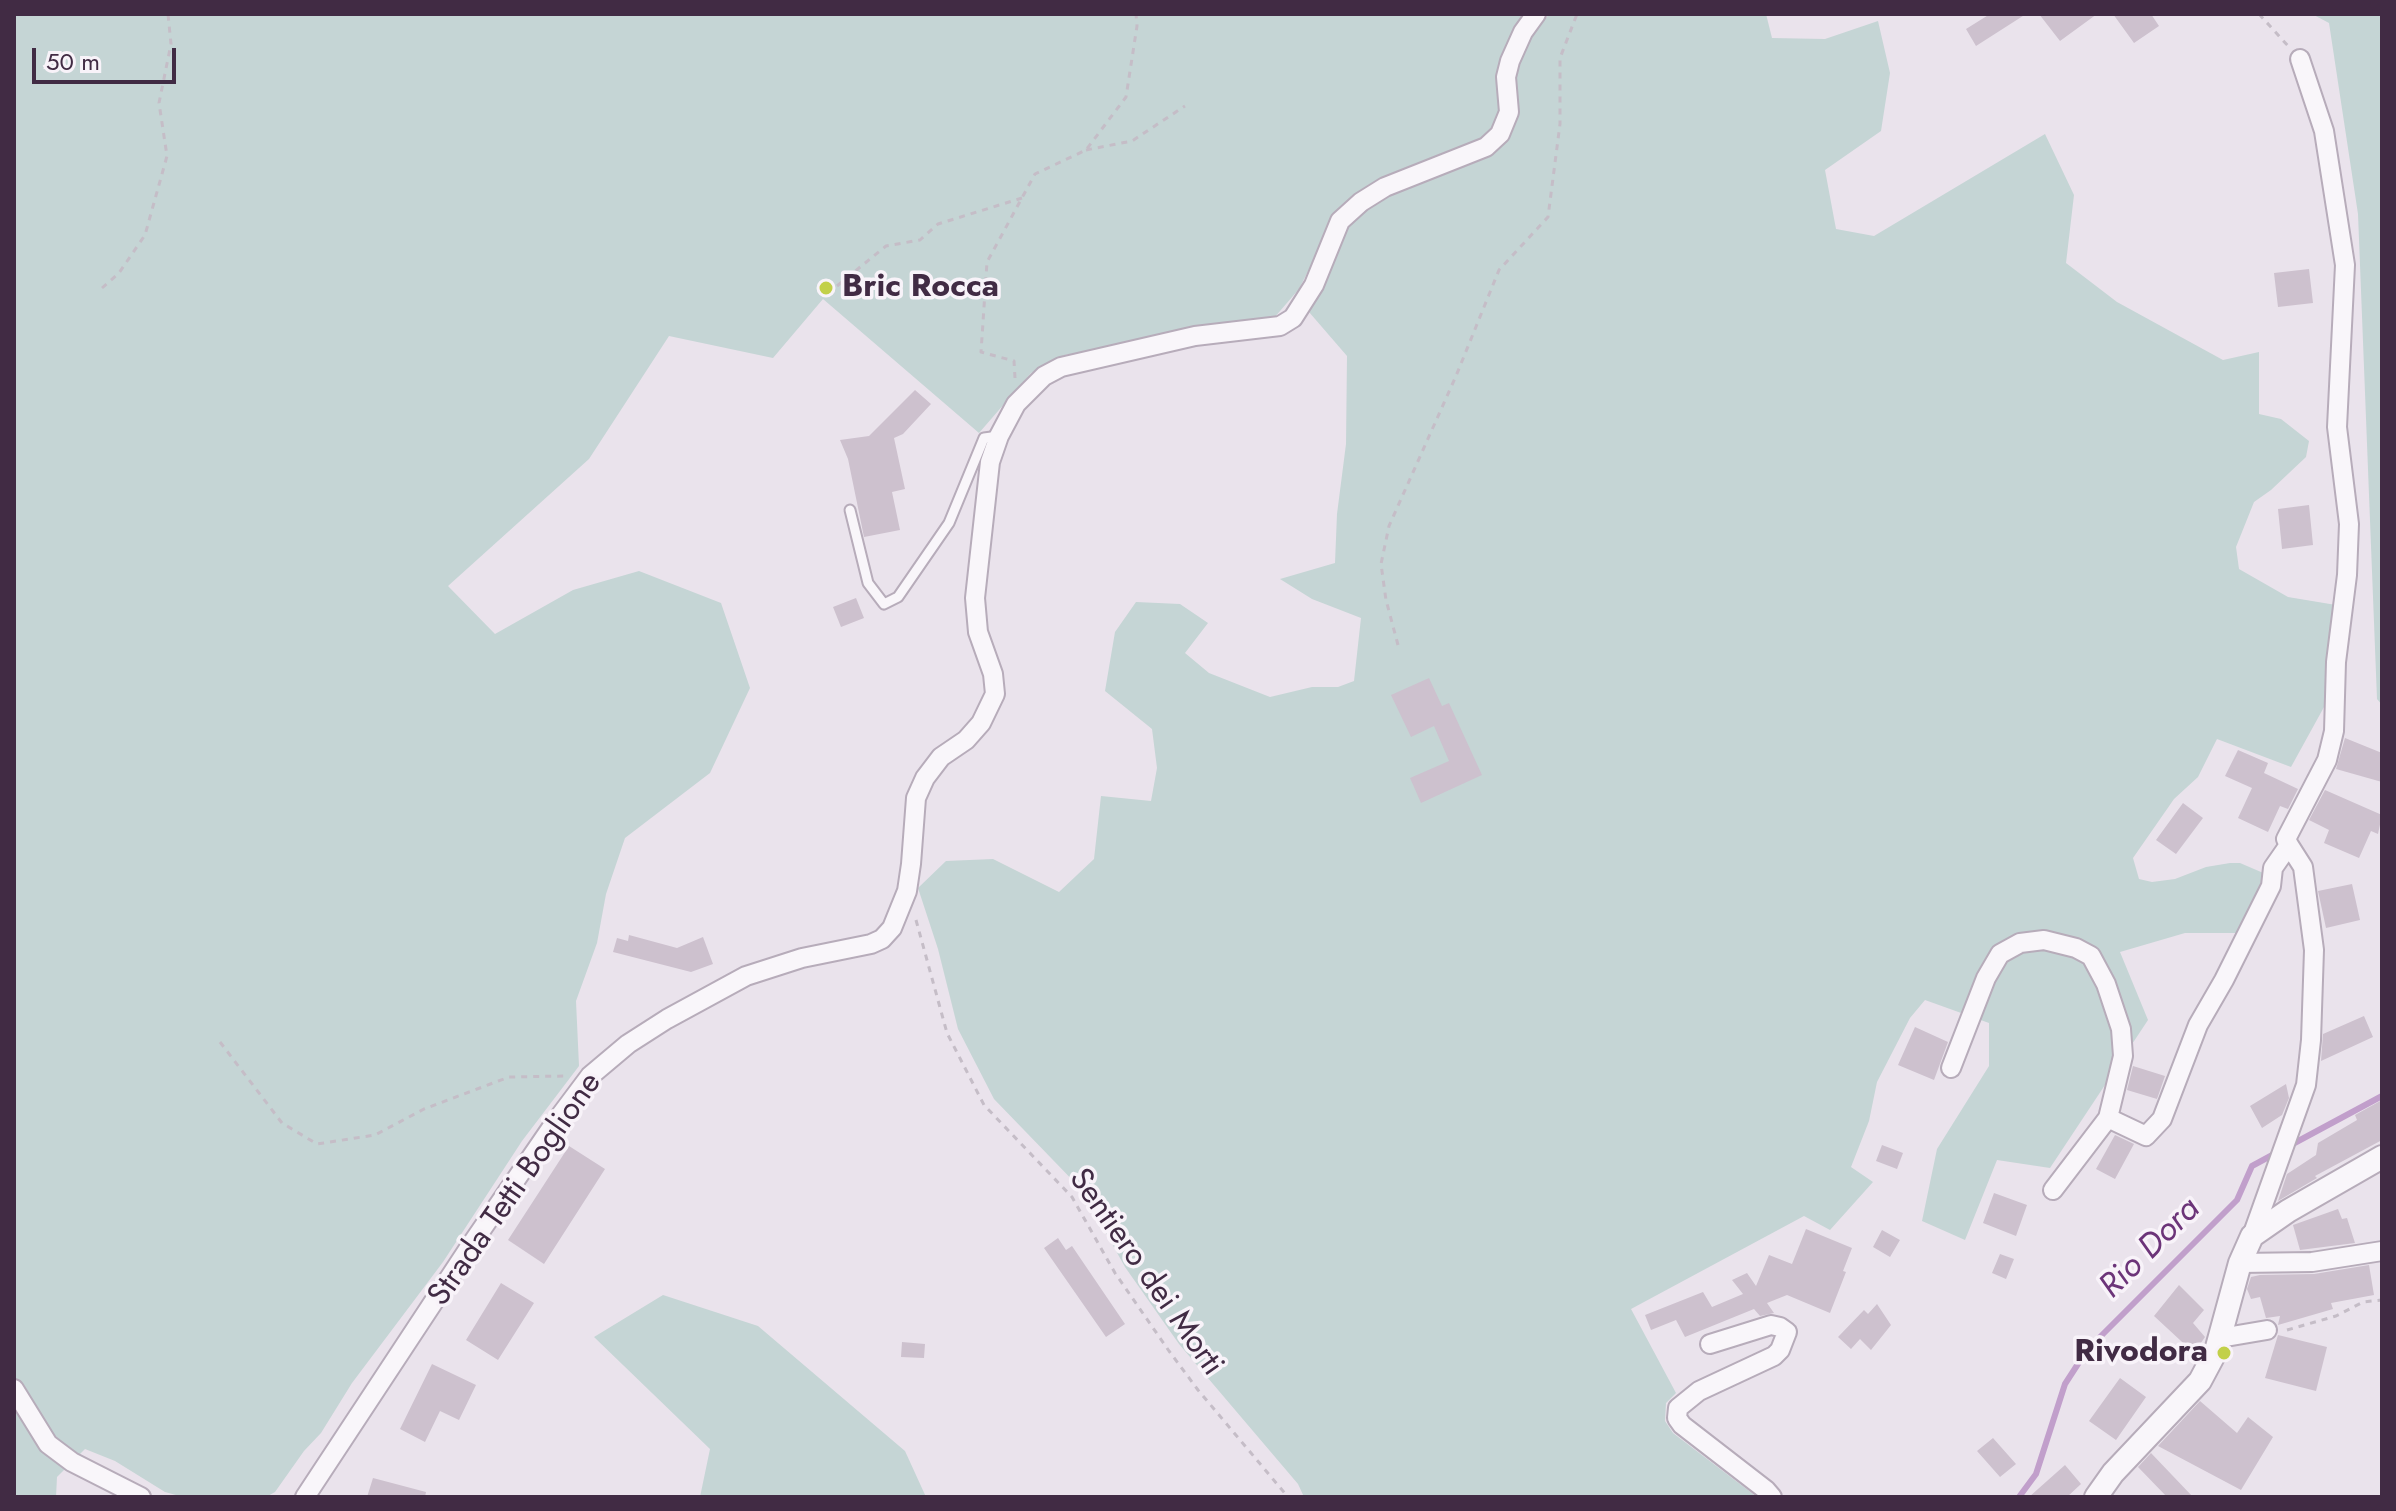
<!DOCTYPE html>
<html>
<head>
<meta charset="utf-8">
<style>
	body { margin:0 }
	#map { position:relative; width:2396px; height:1511px; overflow:hidden; background:#eae3ec; font-family:Jost,sans-serif }
	canvas { display:block }
	.frame { position:absolute; inset:0; border:16px solid #412b44; pointer-events:none }
	.scale { position:absolute; left:32px; top:48px; width:144px; height:36px; box-sizing:border-box; border:4px solid #412b44; border-top:0; padding-left:10px; font-size:24px; line-height:28px; white-space:nowrap; color:#412b44; -webkit-text-stroke:6px #f8f3f9; paint-order:stroke }
</style>
</head>
<body>
<div id="map">
<canvas width="2396" height="1511"></canvas>
<div class="frame"></div>
<div class="scale">50 m</div>
</div>
<script>
const c = document.querySelector('canvas').getContext('2d');
c.lineJoin = 'round';
function fill(path, color) {
  c.fillStyle = color;
  c.fill(path, 'evenodd');
}
function shape(rows) {
  const path = new Path2D();
  for (const r of rows) {
    path.moveTo(r[0], r[1]);
    for (let i = 2; i < r.length; i += 2) path.lineTo(r[i], r[i + 1]);
  }
  return path;
}
function strokePath(path, color, width, dash) {
  c.strokeStyle = color;
  c.lineWidth = width;
  c.lineCap = dash ? 'butt' : 'round';
  c.setLineDash(dash || []);
  c.stroke(path);
}
function drawText(font, color, halo, rows, align = 'center') {
  c.font = font + ' Jost,sans-serif';
  c.lineWidth = 7;
  c.setLineDash([]);
  c.textBaseline = 'middle';
  c.strokeStyle = halo;
  c.fillStyle = color;
  for (const [text, x, y, turn = 0] of rows) {
    c.save();
    c.translate(x, y);
    c.rotate((+turn || 0) * Math.PI / 180);
    c.textAlign = isNaN(turn) ? turn : align;
    if (halo) c.strokeText(text, 0, 0);
    c.fillText(text, 0, 0);
    c.restore();
  }
}
const green = shape([
	[14,14,1527,14,1501,118,1488,138,1336,216,1299,289,1274,318,1065,355,1031,373,979,433,823,299,773,358,669,336,589,459,448,586,495,634,573,590,639,571,721,603,750,688,710,773,625,838,606,894,597,943,576,1001,579,1066,522,1141,443,1262,352,1383,321,1433,304,1451,275,1492,266,1497,183,1497,165,1492,115,1461,85,1449,57,1477,56,1497,14,1497],
	[1549,14,1766,14,1772,38,1825,39,1878,21,1890,73,1881,131,1825,170,1836,229,1874,236,2045,134,2074,195,2066,263,2117,302,2223,360,2259,352,2259,414,2281,419,2309,441,2306,457,2271,490,2254,502,2236,547,2239,569,2288,597,2336,605,2329,698,2291,767,2217,739,2198,777,2174,799,2133,858,2139,879,2152,882,2175,879,2206,867,2230,863,2240,863,2268,875,2241,933,2185,933,2120,952,2148,1020,2050,1168,1997,1160,1965,1240,1922,1221,1937,1149,1989,1066,1989,1023,1925,1000,1910,1018,1877,1082,1869,1121,1851,1167,1873,1182,1830,1230,1804,1216,1631,1309,1676,1393,1666,1403,1665,1421,1673,1433,1757,1497,1304,1497,1298,1484,1179,1344,1125,1267,1082,1190,994,1099,958,1029,938,949,918,888,946,861,993,859,1059,892,1094,859,1101,796,1151,801,1157,768,1152,729,1105,691,1115,632,1136,602,1180,604,1208,623,1185,653,1209,673,1270,697,1312,687,1338,687,1354,681,1361,618,1312,599,1280,579,1335,563,1337,514,1346,444,1347,356,1309,312,1323,290,1348,227,1367,210,1390,196,1492,155,1508,140,1519,113,1516,78,1519,65,1532,37],
	[2312,14,2382,14,2382,705,2377,699,2358,214,2329,23],
	[663,1295,758,1326,905,1451,926,1497,700,1497,710,1449,594,1337]
]);
const stream = shape([
	[2289,1146,2382,1096],
	[2019,1497,2036,1474,2065,1384,2087,1350,2237,1200,2252,1166,2276,1153]
]);
const building = shape([
	[1990,14,2026,14,1976,46,1966,29],
	[2039,14,2097,14,2060,41],
	[2113,14,2151,14,2159,26,2134,43],
	[2309,269,2313,303,2278,307,2274,273],
	[915,390,931,404,903,434,894,438,905,489,892,492,900,530,864,537,848,459,840,440,869,436],
	[2309,505,2313,545,2282,549,2278,509],
	[856,598,864,618,841,627,833,607],
	[1429,678,1442,706,1449,703,1482,775,1421,803,1410,778,1449,761,1434,726,1411,737,1391,695],
	[2345,738,2382,753,2382,782,2336,769],
	[2238,750,2268,763,2264,773,2298,789,2288,809,2280,806,2268,832,2238,818,2252,788,2225,776],
	[2325,790,2382,815,2378,834,2371,831,2359,858,2324,843,2329,830,2309,820],
	[2183,803,2203,818,2176,854,2156,840],
	[2352,884,2360,920,2326,928,2318,891],
	[629,935,677,948,703,937,713,964,691,972,613,952,617,938,628,941],
	[2364,1016,2373,1037,2321,1061,2323,1034],
	[1915,1027,1948,1042,1934,1080,1898,1065],
	[2133,1066,2165,1076,2157,1099,2127,1090],
	[2286,1084,2289,1098,2282,1115,2262,1128,2250,1106],
	[2382,1100,2382,1140,2315,1176,2317,1178,2278,1201,2287,1174,2316,1155,2318,1143,2357,1120,2355,1115],
	[2115,1135,2134,1144,2115,1179,2096,1169],
	[1882,1145,1903,1153,1897,1169,1876,1161],
	[569,1146,605,1169,544,1264,508,1240],
	[1994,1193,2027,1205,2016,1236,1983,1223],
	[2338,1209,2342,1219,2347,1218,2355,1243,2300,1250,2293,1225],
	[1806,1229,1852,1248,1843,1271,1846,1272,1830,1313,1787,1295,1767,1303,1774,1313,1760,1316,1754,1309,1685,1337,1676,1320,1651,1330,1645,1315,1703,1292,1712,1307,1743,1294,1732,1280,1747,1273,1756,1286,1769,1255,1792,1264],
	[1882,1230,1900,1240,1890,1257,1873,1247],
	[1058,1238,1066,1250,1072,1246,1125,1324,1106,1337,1044,1248],
	[2000,1254,2014,1259,2006,1279,1992,1273],
	[2369,1265,2374,1295,2331,1303,2333,1309,2278,1325,2280,1316,2266,1318,2260,1297,2251,1299,2247,1289,2251,1277,2260,1275,2314,1274],
	[501,1283,534,1303,498,1360,466,1340],
	[2179,1285,2204,1310,2193,1323,2205,1337,2194,1353,2154,1316],
	[1877,1304,1891,1325,1871,1350,1860,1339,1851,1349,1838,1337,1864,1310,1868,1314],
	[2278,1335,2327,1347,2316,1391,2265,1378],
	[902,1342,925,1344,924,1358,901,1357],
	[432,1364,476,1385,459,1420,440,1411,425,1442,400,1429],
	[2120,1378,2146,1397,2116,1440,2089,1421],
	[2200,1401,2237,1433,2248,1417,2273,1437,2241,1490,2158,1446],
	[1993,1438,2016,1464,2000,1477,1977,1451],
	[2151,1453,2193,1497,2167,1497,2138,1467],
	[2065,1465,2081,1484,2067,1497,2029,1497],
	[373,1478,426,1492,425,1497,367,1497]
]);
const path = shape([
	[2259,14,2289,47],
	[1086,150,1132,141,1185,106],
	[837,286,886,246,920,240,938,224,1022,198],
	[102,288,119,273,145,235,167,156,159,103,171,44,168,14],
	[1015,378,1014,361,981,352,987,262,1035,174,1086,150,1126,97,1137,26,1136,14],
	[1398,645,1386,600,1381,564,1389,526,1456,376,1499,270,1548,217,1560,124,1560,58,1577,14],
	[916,920,947,1033,984,1105,1072,1197,1115,1273,1169,1351,1198,1390,1288,1497],
	[220,1042,282,1123,317,1144,375,1135,424,1109,509,1077,566,1076],
	[2287,1330,2336,1316,2363,1302,2382,1300]
]);
const service = shape([
	[850,510,868,583,884,604,898,597,949,523,984,438,999,436]
]);
const minor = shape([
	[1951,1068,1986,978,2000,954,2020,943,2044,940,2076,948,2091,956,2106,984,2121,1029,2123,1056,2108,1118,2146,1136,2162,1119,2198,1025,2224,980,2271,886,2273,868,2289,845,2286,839,2327,760,2334,731,2336,662,2347,575,2349,524,2337,427,2345,265,2324,131,2300,59],
	[2053,1190,2108,1118],
	[2252,1236,2306,1085,2311,1040,2314,950,2303,867,2289,845],
	[2240,1263,2312,1262,2382,1251],
	[2220,1338,2267,1330],
	[1710,1344,1771,1325,1780,1327,1787,1332,1780,1350,1774,1356,1699,1391,1678,1408,1677,1418,1682,1425,1766,1490,1772,1497],
	[14,1389,48,1444,72,1462,141,1497],
	[305,1497,473,1242,554,1124,590,1076,628,1044,667,1019,746,976,802,958,871,944,882,939,892,928,907,891,911,864,916,798,925,778,941,757,966,740,981,723,995,694,993,674,978,632,975,598,990,462,999,436,1016,404,1044,376,1061,367,1195,336,1280,326,1293,318,1314,285,1340,221,1361,202,1385,187,1486,147,1500,134,1509,112,1506,77,1510,61,1523,32,1536,14]
]);
const tertiary = shape([
	[2096,1497,2113,1473,2200,1381,2216,1351,2240,1263,2252,1236,2288,1211,2382,1157]
]);
const markers = [
	[826,288,8,"#c2d049"],
	[2224,1353,8,"#c2d049"]
];
const poiNames = [
	["Bric Rocca",842,288],
	["Rivodora",2208,1353,"right"]
];
const streetNames = [
	["Strada Tetti Boglione",516,1190,-55],
	["Sentiero dei Morti",1145,1273,55]
];
const waterNames = [
	["Rio Dora",2151,1249,-45]
];
fill(green, '#c5d5d5');
strokePath(stream, '#c19fcb', 6);
fill(building, '#cdc1ce');
strokePath(service, '#b7acba', 13);
strokePath(minor, '#b7acba', 22);
strokePath(tertiary, '#b7acba', 26);
strokePath(path, '#c5bdc7', 3, [6, 6]);
strokePath(service, '#f9f6fa', 9);
strokePath(minor, '#f9f6fa', 18);
strokePath(tertiary, '#f9f6fa', 22);
for (const [x, y, r, color] of markers) {
  const dot = new Path2D();
  dot.arc(x, y, r, 0, 2 * Math.PI);
  c.fillStyle = color;
  c.fill(dot);
  strokePath(dot, '#f8f3f9', 3);
}
drawText('bold 32px', '#412b44', '#f8f3f9', poiNames, 'left');
drawText('32px', '#412b44', '#f8f3f9', streetNames);
drawText('italic 34px', '#6c3479', '#f8f3f9', waterNames);
</script>
</body>
</html>
